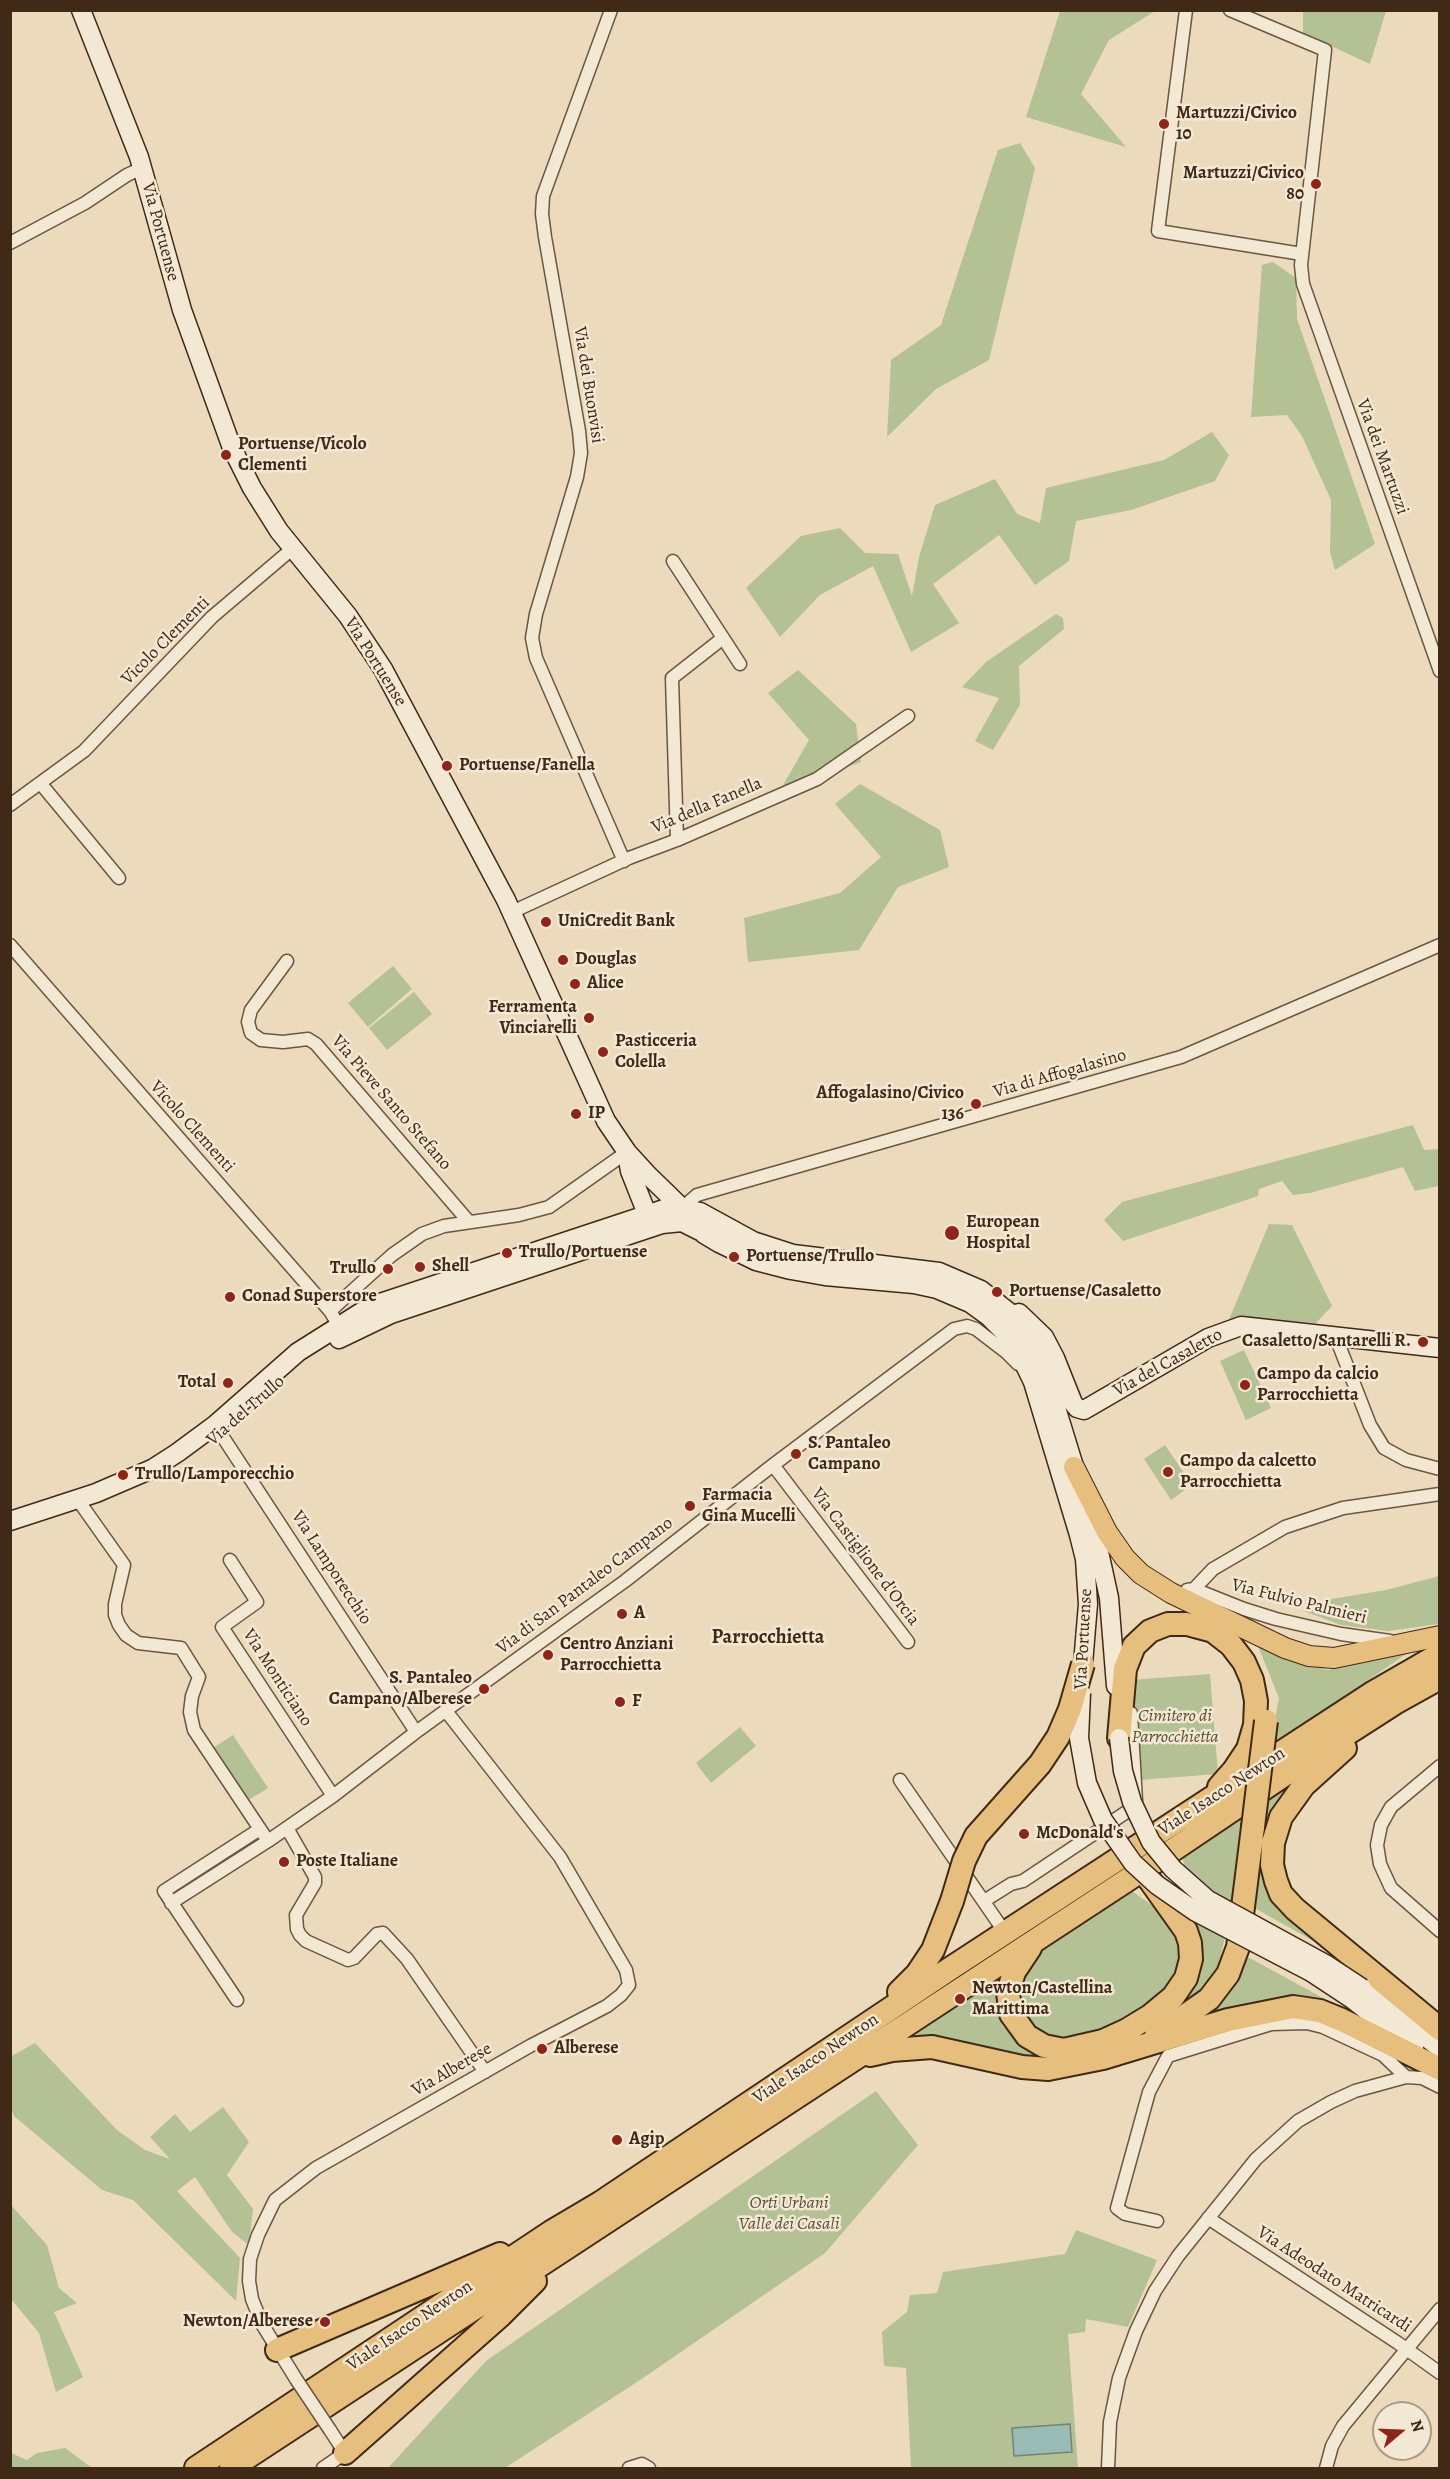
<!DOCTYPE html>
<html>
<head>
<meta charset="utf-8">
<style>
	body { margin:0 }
	#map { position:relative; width:1450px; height:2479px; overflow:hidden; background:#ebdbbc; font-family:Alegreya,serif }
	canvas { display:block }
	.frame { position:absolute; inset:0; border:12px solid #402916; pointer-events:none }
	.north { position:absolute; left:1372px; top:2401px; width:60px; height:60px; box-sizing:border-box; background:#f2e8d3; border:2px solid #ab9c87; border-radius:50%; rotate:71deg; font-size:16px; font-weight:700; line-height:24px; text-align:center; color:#402916 }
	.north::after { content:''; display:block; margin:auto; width:21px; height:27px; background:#8f2418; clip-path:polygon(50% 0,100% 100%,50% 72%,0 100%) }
</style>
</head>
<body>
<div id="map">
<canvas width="1450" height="2479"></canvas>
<div class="frame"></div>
<div class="north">N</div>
</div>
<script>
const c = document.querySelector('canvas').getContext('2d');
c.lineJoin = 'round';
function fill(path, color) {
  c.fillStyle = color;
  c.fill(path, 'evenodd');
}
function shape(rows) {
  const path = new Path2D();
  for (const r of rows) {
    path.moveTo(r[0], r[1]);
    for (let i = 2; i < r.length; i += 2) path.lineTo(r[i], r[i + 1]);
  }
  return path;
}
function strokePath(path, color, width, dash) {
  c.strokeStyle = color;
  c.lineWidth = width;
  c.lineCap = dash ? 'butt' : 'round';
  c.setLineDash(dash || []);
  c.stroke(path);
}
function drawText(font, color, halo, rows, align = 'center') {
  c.font = font + ' Alegreya,serif';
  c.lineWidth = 5;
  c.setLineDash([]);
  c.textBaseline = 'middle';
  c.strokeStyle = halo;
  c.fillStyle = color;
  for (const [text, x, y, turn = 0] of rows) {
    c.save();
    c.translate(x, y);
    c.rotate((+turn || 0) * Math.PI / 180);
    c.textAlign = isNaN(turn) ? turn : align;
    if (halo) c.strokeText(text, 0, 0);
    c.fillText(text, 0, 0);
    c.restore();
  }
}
const green = shape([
	[1060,11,1155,11,1109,40,1081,94,1126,147,1026,117],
	[1303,11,1386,11,1370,64,1303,33],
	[1020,143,1035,168,989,360,936,389,887,437,891,360,941,325,998,150],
	[1273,262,1296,278,1297,319,1375,544,1335,570,1330,552,1331,500,1302,436,1287,415,1251,417,1262,265],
	[1212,432,1229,455,1215,481,1131,510,1076,521,1069,561,1035,585,999,535,933,584,959,623,911,652,873,566,820,595,780,637,746,588,801,536,840,528,865,553,898,554,912,596,919,557,935,505,995,479,1017,514,1040,523,1046,488,1164,460],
	[1056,614,1063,618,1064,629,1019,666,1020,705,993,750,975,741,999,698,962,687,986,662],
	[798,670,856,724,861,762,778,794,809,740,768,693],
	[860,784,940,830,949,867,898,887,859,950,748,962,744,918,840,893,881,857,835,804],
	[393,966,412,989,368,1027,348,1003],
	[414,992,432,1014,387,1050,369,1028],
	[1413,1125,1424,1150,1439,1149,1439,1186,1415,1191,1403,1167,1310,1193,1293,1195,1282,1181,1259,1189,1258,1196,1123,1241,1104,1220,1122,1202],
	[1269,1224,1292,1225,1332,1306,1316,1323,1248,1320,1228,1322],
	[1244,1350,1271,1408,1246,1420,1220,1361],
	[1165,1445,1192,1485,1171,1500,1144,1459],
	[1439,1576,1439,1624,1388,1631,1341,1625,1304,1611,1332,1599,1386,1590],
	[1258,1646,1328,1670,1415,1648,1270,1747,1279,1698],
	[1210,1674,1218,1774,1139,1780,1131,1680],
	[740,1727,756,1746,711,1783,696,1763],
	[233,1735,268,1788,247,1801,213,1748],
	[1323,1755,1289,1789,1275,1900,1331,1951,1251,1906,1267,1797],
	[1245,1810,1239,1879,1214,1983,1160,2027,1121,2046,1035,2065,891,2043,1005,1972,998,1993,1002,2025,1027,2051,1062,2058,1154,2022,1190,1992,1202,1951,1182,1855],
	[1129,1889,1156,1908,1181,1941,1184,1966,1174,1985,1106,2035,1067,2041,1035,2038,1016,2017,1013,1989,1026,1965,1054,1935],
	[1244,1955,1259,1963,1352,2014,1174,2031],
	[35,2043,117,2130,145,2150,170,2159,150,2137,175,2114,190,2132,223,2107,249,2142,227,2175,253,2209,249,2245,232,2232,195,2177,177,2191,240,2258,236,2301,133,2200,102,2190,14,2116,11,2107,10,2057],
	[876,2091,918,2145,825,2253,643,2378,505,2468,388,2468,486,2361],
	[10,2204,47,2245,59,2288,77,2303,54,2312,83,2377,56,2392,39,2333,11,2299],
	[1076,2230,1157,2260,1128,2327,1086,2319,1085,2332,1068,2334,1078,2468,911,2468,906,2368,884,2366,882,2332,907,2312,910,2295,937,2293,943,2272,1065,2254],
	[65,2448,92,2468,11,2468,11,2453,27,2460,37,2453]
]);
const water = shape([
	[1070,2424,1072,2452,1014,2456,1012,2428,1070,2424]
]);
const street = shape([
	[611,10,543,196,542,214,545,237,579,431,581,453,577,477,536,614,532,638,536,658,624,861],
	[1186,10,1158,231,1302,254],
	[1230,10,1325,50,1301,265,1303,284,1440,671],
	[10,243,85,203,127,175,142,168],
	[673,561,740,664],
	[41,784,119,878],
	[10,805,84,751,212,617,292,549],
	[677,840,672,678,723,638],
	[512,912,629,858,677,840,817,779,908,716],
	[10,945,330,1311,342,1331],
	[287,961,251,1010,248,1022,251,1033,261,1040,283,1042,308,1039,316,1044,469,1222],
	[682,1208,697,1195,711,1191,1181,1057,1440,945],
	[330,1311,392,1255,422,1234,444,1226,519,1215,549,1207,627,1152],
	[1335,1335,1370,1425,1384,1448,1406,1460,1440,1469],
	[215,1425,416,1732],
	[773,1465,908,1642],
	[78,1500,124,1565,115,1604,115,1615,119,1625,126,1635,138,1643,181,1648,199,1677,192,1696,190,1712,194,1730,268,1841],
	[230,1560,257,1602,222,1627,333,1796],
	[1194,1589,1213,1569,1285,1527,1343,1508,1440,1494],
	[1187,1590,1194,1589,1244,1609,1276,1619,1341,1634,1390,1641],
	[1440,1766,1391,1807,1381,1825,1377,1845,1380,1864,1391,1888,1440,1931],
	[900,1780,1006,1934],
	[287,1828,315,1877,315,1883,296,1915,297,1929,300,1935,306,1941,348,1960,354,1958,377,1934,383,1933,407,1959,485,2072],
	[984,1901,1011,1884,1023,1881,1134,1807,1136,1801,1131,1713],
	[171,1903,268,1841,333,1796,416,1732,625,1581,773,1465,954,1329,967,1326,976,1329,1006,1352,1018,1364],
	[237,2000,164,1891,260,1829],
	[1208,2218,1398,2343,1440,2373],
	[1157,2221,1125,2214,1117,2208,1149,2092,1168,2056,1271,2024,1307,2023,1323,2027,1383,2055,1406,2077],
	[296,2379,262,2324,252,2299,249,2281,250,2259,258,2235,275,2200,316,2168,530,2046,607,2006,621,1995,629,1985,626,1970,560,1857,446,1711],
	[323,2468,345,2453,330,2430],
	[629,2468,642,2464,649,2468],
	[1108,2468,1110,2422,1119,2378,1136,2331,1155,2291,1178,2256,1256,2159,1298,2121,1331,2102,1355,2091,1406,2077,1422,2078,1440,2087],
	[1326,2468,1332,2446,1343,2426,1440,2309]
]);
const secondary = shape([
	[81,10,139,157,182,310,232,448,252,488,279,531,348,616,383,669,506,900,606,1121,627,1152,649,1176,682,1208,704,1234,719,1243,756,1261,791,1270,825,1276,914,1284,937,1289,970,1303,988,1316,1003,1331,1020,1355,1033,1382,1079,1535,1085,1559,1088,1604,1083,1664],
	[627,1154,630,1171,647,1214],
	[1019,1313,1044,1337,1055,1358,1073,1403,1077,1408,1084,1410,1208,1338,1241,1326,1440,1348],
	[339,1339,391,1314,662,1224,682,1222,700,1231],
	[10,1521,96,1493,152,1469,177,1453,215,1425,298,1352,371,1306,664,1209,682,1208,700,1212,753,1241,793,1254,939,1272,981,1290,1010,1313,1026,1334,1046,1375,1096,1538,1109,1598,1116,1686],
	[1362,1988,1440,2048],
	[1352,1999,1414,2048]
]);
const primary = shape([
	[1074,1467,1107,1532,1125,1558,1141,1574,1171,1593,1285,1648,1309,1656,1334,1658,1440,1636]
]);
const highway = shape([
	[1119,1738,1125,1669,1134,1646,1150,1631,1168,1624,1187,1624,1213,1631,1231,1645,1244,1662,1252,1680,1256,1701,1255,1725,1248,1749,1234,1770,1219,1787],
	[1345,1748,1304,1785,1281,1817,1273,1843,1272,1865,1276,1881,1281,1894,1295,1909,1440,2029],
	[1030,1948,1014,1972,1008,1993,1011,2014,1027,2036,1044,2046,1064,2050,1103,2041,1127,2030,1150,2016,1173,1997,1186,1978,1191,1959,1190,1943,1186,1931,1149,1879],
	[899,1992,917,1974,933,1950,952,1901],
	[1156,2036,1209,1999,1228,1974,1238,1947,1253,1827],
	[870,2055,892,2050,932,2047,1022,2067,1048,2069,1103,2058,1228,2020,1293,2007,1320,2011,1342,2020,1440,2069],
	[277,2350,500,2254],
	[345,2453,500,2316,535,2281],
	[196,2468,551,2232,600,2203,951,1968,1374,1692,1440,1654],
	[231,2468,1173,1850,1314,1755,1395,1703,1440,1678]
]);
const streetBridge = shape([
	[296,2379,330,2430]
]);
const secondaryBridge = shape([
	[1081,1693,1079,1738,1087,1783,1103,1820,1133,1863,1157,1885,1196,1912,1311,1972,1352,1999],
	[1119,1738,1123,1771,1132,1802,1151,1842,1173,1869,1208,1900,1327,1965,1362,1988]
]);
const highwayBridge = shape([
	[1253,1827,1266,1721],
	[952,1901,964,1861,976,1836,1040,1764,1058,1737,1070,1709,1083,1664]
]);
const markers = [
	[1164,124,6,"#8f2418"],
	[1316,184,6,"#8f2418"],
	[226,455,6,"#8f2418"],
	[447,766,6,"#8f2418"],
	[546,922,6,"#8f2418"],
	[563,960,6,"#8f2418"],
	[575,984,6,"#8f2418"],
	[589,1018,6,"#8f2418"],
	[603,1052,6,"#8f2418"],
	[976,1104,6,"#8f2418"],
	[576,1114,6,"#8f2418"],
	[952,1233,8,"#8f2418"],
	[507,1253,6,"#8f2418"],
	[734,1257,6,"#8f2418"],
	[420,1267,6,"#8f2418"],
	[388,1269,6,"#8f2418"],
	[997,1292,6,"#8f2418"],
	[230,1297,6,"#8f2418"],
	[1423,1342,6,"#8f2418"],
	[228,1383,6,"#8f2418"],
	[1245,1385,6,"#8f2418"],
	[796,1454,6,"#8f2418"],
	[1168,1472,6,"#8f2418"],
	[123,1475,6,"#8f2418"],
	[690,1506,6,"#8f2418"],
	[622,1614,6,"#8f2418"],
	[548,1655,6,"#8f2418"],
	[484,1689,6,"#8f2418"],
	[620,1702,6,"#8f2418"],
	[1024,1834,6,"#8f2418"],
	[284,1862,6,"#8f2418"],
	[960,1999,6,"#8f2418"],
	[542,2049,6,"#8f2418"],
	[617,2140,6,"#8f2418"],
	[325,2322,6,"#8f2418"]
];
const poiNames = [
	["Martuzzi/Civico",1176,114],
	["10",1176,135],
	["Martuzzi/Civico",1304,174,"right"],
	["80",1304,195,"right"],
	["Portuense/Vicolo",238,445],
	["Clementi",238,466],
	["Portuense/Fanella",459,766],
	["UniCredit Bank",558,922],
	["Douglas",575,960],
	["Alice",587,984],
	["Ferramenta",577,1008,"right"],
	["Vinciarelli",577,1029,"right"],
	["Pasticceria",615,1042],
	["Colella",615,1063],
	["Affogalasino/Civico",964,1094,"right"],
	["136",964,1115,"right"],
	["IP",588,1114],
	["European",966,1223],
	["Hospital",966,1244],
	["Trullo/Portuense",519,1253],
	["Portuense/Trullo",746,1257],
	["Shell",432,1267],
	["Trullo",376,1269,"right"],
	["Portuense/Casaletto",1009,1292],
	["Conad Superstore",242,1297],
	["Casaletto/Santarelli R.",1411,1342,"right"],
	["Campo da calcio",1257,1375],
	["Parrocchietta",1257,1396],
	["Total",216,1383,"right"],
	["S. Pantaleo",808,1444],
	["Campano",808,1465],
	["Campo da calcetto",1180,1462],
	["Parrocchietta",1180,1483],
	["Trullo/Lamporecchio",135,1475],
	["Farmacia",702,1496],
	["Gina Mucelli",702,1517],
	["A",634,1614],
	["Centro Anziani",560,1645],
	["Parrocchietta",560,1666],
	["S. Pantaleo",472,1679,"right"],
	["Campano/Alberese",472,1700,"right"],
	["F",632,1702],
	["McDonald's",1036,1834],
	["Poste Italiane",296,1862],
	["Newton/Castellina",972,1989],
	["Marittima",972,2010],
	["Alberese",554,2049],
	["Agip",629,2140],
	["Newton/Alberese",313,2322,"right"]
];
const streetNames = [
	["Via Portuense",160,232,75],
	["Via dei Buonvisi",588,385,81],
	["Via dei Martuzzi",1382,457,70],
	["Vicolo Clementi",166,641,-45],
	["Via Portuense",375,662,58],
	["Via della Fanella",707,806,-23],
	["Via di Affogalasino",1060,1074,-16],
	["Via Pieve Santo Stefano",391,1103,49],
	["Vicolo Clementi",192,1127,48],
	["Via del Casaletto",1168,1363,-29],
	["Via del Trullo",246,1411,-41],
	["Via Castiglione d'Orcia",865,1557,53],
	["Via Lamporecchio",331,1568,57],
	["Via di San Pantaleo Campano",585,1586,-37],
	["Via Fulvio Palmieri",1299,1602,14],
	["Via Portuense",1084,1639,-87],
	["Via Monticiano",277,1678,57],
	["Viale Isacco Newton",1222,1792,-33],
	["Viale Isacco Newton",816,2059,-34],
	["Via Alberese",452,2070,-30],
	["Via Adeodato Matricardi",1334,2280,33],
	["Viale Isacco Newton",410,2326,-34]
];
const parkNames = [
	["Cimitero di",1175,1717],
	["Parrocchietta",1175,1738],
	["Orti Urbani",789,2204],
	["Valle dei Casali",789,2225]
];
const neighbourhoodNames = [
	["Parrocchietta",768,1638]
];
fill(green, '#b3c194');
fill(water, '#99bbb5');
strokePath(water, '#758175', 1.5);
strokePath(street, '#6b5640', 15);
strokePath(secondary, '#402916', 21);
strokePath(primary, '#402916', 22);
strokePath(highway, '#402916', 26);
strokePath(street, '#f2e8d3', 12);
strokePath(secondary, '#f2e8d3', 18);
strokePath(primary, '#e6be7e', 20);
strokePath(highway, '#e6be7e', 22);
strokePath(streetBridge, '#6b5640', 15, []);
strokePath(secondaryBridge, '#402916', 21, []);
strokePath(highwayBridge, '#402916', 26, []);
strokePath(streetBridge, '#f2e8d3', 12);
strokePath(secondaryBridge, '#f2e8d3', 18);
strokePath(highwayBridge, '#e6be7e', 22);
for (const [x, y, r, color] of markers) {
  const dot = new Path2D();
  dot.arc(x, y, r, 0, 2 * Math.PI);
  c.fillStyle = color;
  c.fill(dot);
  strokePath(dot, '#f2e8d3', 2);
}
drawText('bold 18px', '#402916', '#f2e8d3', poiNames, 'left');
drawText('18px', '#402916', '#f2e8d3', streetNames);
drawText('italic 18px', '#5d4f36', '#f2e8d3', parkNames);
drawText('bold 20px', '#402916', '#f2e8d3', neighbourhoodNames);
</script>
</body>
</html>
